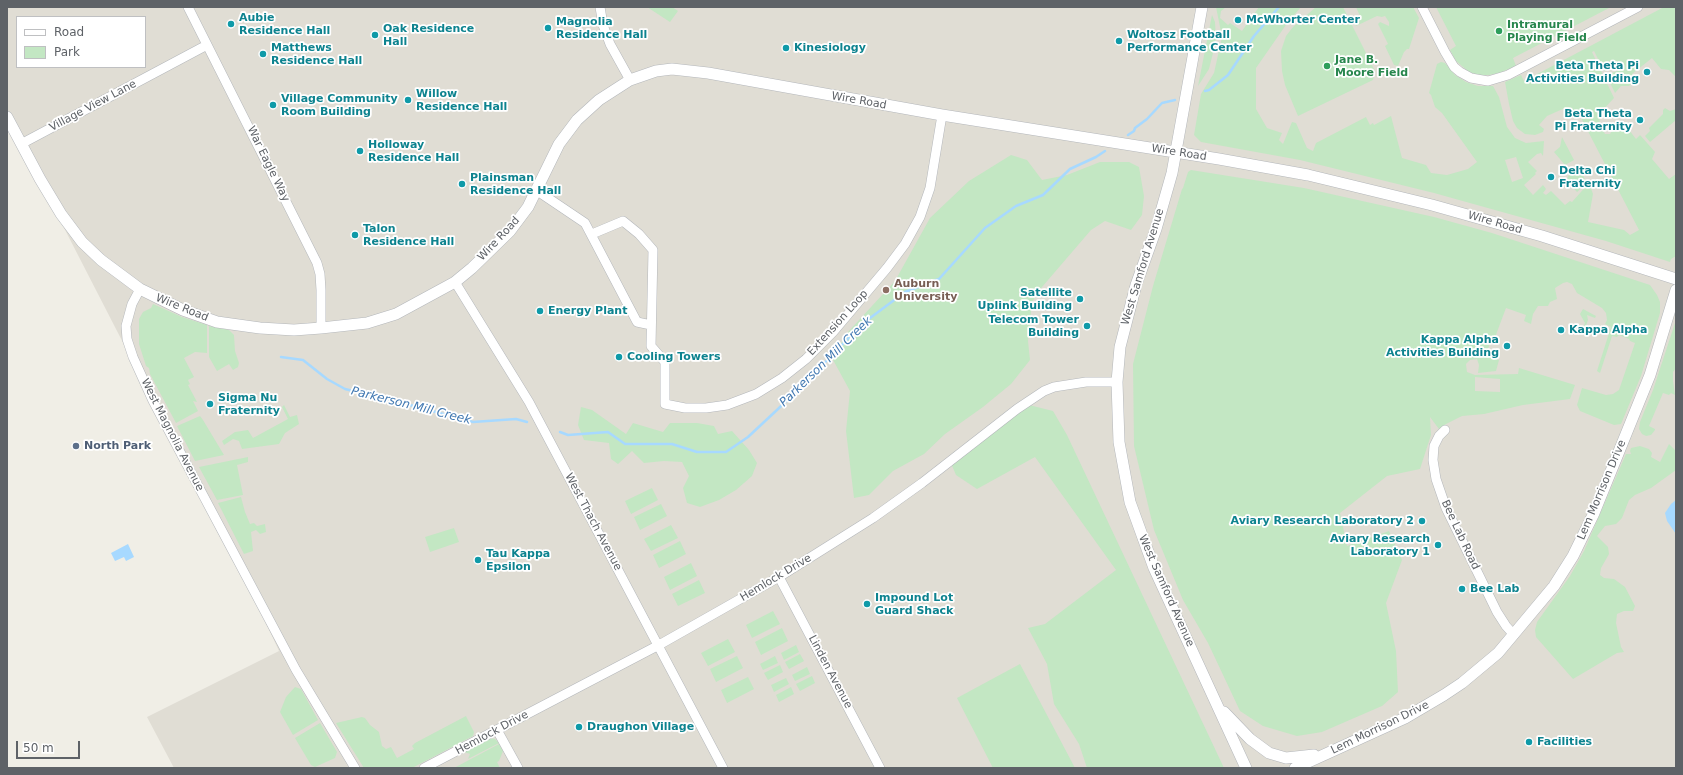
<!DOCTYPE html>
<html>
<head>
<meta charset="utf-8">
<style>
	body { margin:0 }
	#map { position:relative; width:1683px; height:775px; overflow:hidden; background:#f0eee6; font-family:"DejaVu Sans",sans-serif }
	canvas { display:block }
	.frame { position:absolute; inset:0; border:8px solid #5e6267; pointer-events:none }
	.legend { position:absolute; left:16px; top:16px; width:130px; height:52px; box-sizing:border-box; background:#fff; border:1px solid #bfc0c2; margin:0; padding:5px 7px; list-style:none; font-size:12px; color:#5e6267 }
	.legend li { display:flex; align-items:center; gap:8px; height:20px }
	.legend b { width:20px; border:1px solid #bfc0c2 }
	.scale { position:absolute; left:16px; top:741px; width:64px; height:18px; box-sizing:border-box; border:2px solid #5e6267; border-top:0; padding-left:5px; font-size:12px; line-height:14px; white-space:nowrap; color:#5e6267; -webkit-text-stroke:3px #fff; paint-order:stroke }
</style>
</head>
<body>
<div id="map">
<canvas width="1683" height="775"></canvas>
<div class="frame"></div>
<ul class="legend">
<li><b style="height:5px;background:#fff"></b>Road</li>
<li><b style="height:11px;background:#c3e7c3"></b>Park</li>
</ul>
<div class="scale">50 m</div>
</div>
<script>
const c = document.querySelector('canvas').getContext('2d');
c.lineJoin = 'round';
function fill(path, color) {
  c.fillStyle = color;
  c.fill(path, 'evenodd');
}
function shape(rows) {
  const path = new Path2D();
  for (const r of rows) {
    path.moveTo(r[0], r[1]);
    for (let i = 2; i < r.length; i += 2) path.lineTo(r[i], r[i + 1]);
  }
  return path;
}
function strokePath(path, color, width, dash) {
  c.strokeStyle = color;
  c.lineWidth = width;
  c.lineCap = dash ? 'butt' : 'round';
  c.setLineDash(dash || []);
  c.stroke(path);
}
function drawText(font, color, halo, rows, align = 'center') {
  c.font = font + ' "DejaVu Sans",sans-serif';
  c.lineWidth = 3.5;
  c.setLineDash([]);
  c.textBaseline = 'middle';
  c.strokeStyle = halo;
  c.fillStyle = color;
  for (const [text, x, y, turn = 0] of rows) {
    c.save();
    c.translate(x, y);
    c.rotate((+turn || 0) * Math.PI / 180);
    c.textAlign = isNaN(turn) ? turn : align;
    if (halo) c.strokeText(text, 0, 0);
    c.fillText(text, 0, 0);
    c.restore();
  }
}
const education = shape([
	[7,7,1676,7,1676,768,174,768,147,717,279,651,231,548,153,401,7,117],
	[17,17,145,17,145,67,17,67]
]);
const green = shape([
	[647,7,672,7,678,11,670,22],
	[1216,7,1226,7,1221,11,1220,18,1228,25,1230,23,1242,31,1259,7,1301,7,1288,22,1256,68,1256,109,1267,128,1282,133,1279,140,1283,144,1292,122,1296,123,1307,148,1313,151,1316,143,1366,117,1370,125,1373,123,1374,125,1391,116,1402,158,1426,165,1431,173,1447,175,1468,169,1477,162,1442,113,1435,107,1431,95,1429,93,1437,64,1441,62,1445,63,1455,75,1466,82,1478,86,1493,86,1499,97,1507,127,1515,138,1526,143,1544,141,1543,156,1541,153,1537,154,1528,162,1537,171,1535,173,1536,174,1524,185,1533,195,1543,185,1546,189,1543,193,1546,195,1551,191,1565,205,1570,201,1572,202,1589,183,1593,194,1588,222,1624,230,1630,235,1639,230,1577,110,1569,114,1565,108,1547,116,1539,125,1544,129,1543,132,1535,135,1525,134,1517,128,1513,121,1509,104,1505,82,1521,75,1524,81,1664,7,1676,7,1676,77,1669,70,1661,69,1652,58,1632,74,1635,78,1634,81,1629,86,1621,86,1615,93,1606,75,1623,69,1623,65,1604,71,1594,51,1592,52,1614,98,1599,114,1600,125,1605,134,1610,134,1613,129,1629,130,1636,139,1640,135,1655,152,1652,159,1669,179,1676,174,1676,256,1671,259,1670,262,1606,241,1434,193,1300,160,1201,142,1194,135,1201,94,1214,73,1222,37],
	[1516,157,1523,178,1512,182,1505,160],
	[1316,7,1343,7,1375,71,1373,80,1298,116,1285,85,1282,71,1281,51,1286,36,1293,27],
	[1356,7,1413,7,1419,18,1409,49,1407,49,1404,52,1398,66,1394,65,1385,46,1388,44,1378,24,1380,22,1389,26,1389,22,1385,16,1382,17,1377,16,1356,26,1353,20,1360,16],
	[1436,7,1611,7,1513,58,1516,66,1499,73,1489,75,1479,75,1469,72,1456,61,1450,50,1456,46],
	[1212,15,1215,22,1216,38,1213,53,1209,69,1198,86],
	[1665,108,1670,111,1676,109,1676,120,1650,142,1645,136,1650,131,1649,128,1663,114,1663,110],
	[1562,137,1574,160,1565,165,1554,152,1560,147],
	[1011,155,1027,160,1042,180,1067,175,1100,162,1129,162,1139,167,1144,196,1142,215,1131,230,1105,221,1091,230,1042,287,1032,302,1028,341,1030,360,1011,384,983,407,945,434,924,454,893,471,869,495,854,498,846,431,850,391,832,358,848,332,895,281,930,218,969,181],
	[1191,170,1304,188,1434,217,1492,233,1650,285,1657,295,1660,302,1660,313,1641,376,1621,424,1614,425,1580,411,1577,405,1582,388,1606,395,1613,394,1619,390,1635,343,1630,341,1629,339,1619,335,1617,337,1612,336,1600,373,1597,371,1611,327,1605,324,1607,320,1606,313,1602,308,1577,293,1572,284,1567,282,1563,283,1555,288,1557,299,1550,302,1548,306,1538,306,1533,314,1531,324,1524,321,1526,315,1506,308,1497,332,1495,338,1491,340,1486,355,1499,360,1496,371,1478,373,1479,365,1477,359,1470,360,1466,364,1467,372,1475,375,1518,374,1519,368,1575,385,1570,399,1523,405,1484,414,1462,416,1446,424,1439,429,1430,417,1431,435,1420,469,1387,476,1340,513,1347,546,1389,531,1402,560,1386,603,1396,651,1398,692,1382,706,1322,732,1297,736,1263,726,1240,711,1208,643,1183,600,1154,530,1134,446,1133,364,1153,286,1182,189,1183,188,1188,172],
	[1475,377,1500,379,1500,392,1475,391],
	[1580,170,1587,183,1577,192,1567,181,1568,176],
	[153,304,182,317,207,325,207,353,195,352,184,358,194,377,188,380,190,384,188,385,197,402,193,401,198,411,176,423,150,374,149,368,146,366,139,344,139,319,143,312,151,308],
	[1583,309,1596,316,1595,318,1587,315,1588,320,1583,333,1581,333,1585,323,1580,314],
	[1676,320,1676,368,1673,372,1673,381,1675,395,1671,393,1669,395,1663,393,1649,426,1655,429,1655,430,1651,435,1646,436,1642,434,1639,429,1640,422,1653,390],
	[209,326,229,330,234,335,235,351,239,363,238,367,233,370,229,364,217,371,209,357],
	[1025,404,1053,411,1067,435,1224,768,1087,768,1079,744,1054,704,1047,664,1028,628,1045,624,1116,570,1035,457,977,489,956,475,950,461],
	[284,405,290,417,297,415,299,424,285,433,279,444,242,449,239,441,233,439,224,445,222,441,235,432,248,430,253,438,288,419,282,407],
	[581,407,592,410,626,434,633,423,663,432,670,423,697,423,714,426,718,434,732,431,749,450,757,463,752,476,736,490,719,500,700,507,687,503,683,488,689,476,682,462,664,461,644,463,632,451,618,464,611,459,609,443,584,440,578,425],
	[200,416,203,420,224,455,195,461,177,426],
	[1669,444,1676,451,1676,470,1651,488,1635,495,1629,500,1622,518,1616,524,1605,526,1597,536,1608,547,1609,554,1601,568,1600,575,1604,578,1614,579,1625,587,1635,606,1633,611,1624,611,1617,614,1616,623,1621,647,1624,652,1617,653,1573,679,1536,637,1535,630,1537,622,1570,576,1584,551,1626,454,1631,454,1630,451,1631,448,1640,446,1649,449,1652,453,1651,457,1660,462],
	[248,457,248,462,237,465,243,495,217,500,199,467],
	[652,488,658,500,631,514,625,501],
	[241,497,245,512,250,524,254,523,257,526,265,524,266,532,260,534,256,530,251,532,253,551,244,554,218,503],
	[661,504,667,516,640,530,634,517],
	[671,525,678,538,651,551,644,539],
	[454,528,459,542,430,552,425,537],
	[680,541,686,554,659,568,653,555],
	[691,563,697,576,670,590,664,577],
	[699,580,705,593,678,606,672,594],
	[773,611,780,624,752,638,746,625],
	[782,628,788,641,761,655,755,642],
	[728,639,735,652,708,666,701,653],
	[796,645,799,652,784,660,781,653],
	[800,654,804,661,789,669,785,662],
	[737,656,743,668,716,682,710,669],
	[775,656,778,663,763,670,760,664],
	[1020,664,1075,768,993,768,957,698],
	[780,665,783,672,768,680,764,673],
	[807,667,810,674,795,681,792,675],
	[812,676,815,683,800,691,796,684],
	[748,677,754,689,727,703,721,690],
	[786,678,789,684,774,692,771,685],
	[295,687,301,689,318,720,293,735,280,712,286,697],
	[791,687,794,694,779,702,776,695],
	[466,716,474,732,473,736,412,768,364,768,336,723,362,717,365,718,370,725,379,732,382,746,386,749,391,747,397,758,414,749,412,746,415,743],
	[320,723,337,752,335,758,315,767,311,765,295,738],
	[490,738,495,739,499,743,468,759,470,754,464,752],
	[499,744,503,751,499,761,497,762,500,768,454,768]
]);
const water = shape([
	[1676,500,1676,534,1667,521,1665,513,1671,504],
	[128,544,134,557,126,561,124,557,115,561,111,553]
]);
const stream = shape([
	[1205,91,1209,90,1228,75,1254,36,1279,7],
	[1128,135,1134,131,1135,128,1147,119,1162,103,1175,100],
	[281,357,303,360,327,379,345,389,395,401,473,422,516,419,527,422],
	[560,432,568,435,608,432,625,444,672,444,697,452,726,452,748,437,778,409,810,378,862,324,905,292,939,279,985,228,1016,206,1043,195,1070,169,1096,157,1105,151]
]);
const minor = shape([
	[188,7,317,263,320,274,321,290,321,328],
	[600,7,603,25,610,44,630,80],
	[1422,7,1445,52,1454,67,1460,72,1471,78,1488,81,1508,75,1638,7],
	[21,144,207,45],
	[536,190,585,223,637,322,651,325],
	[592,234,623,221,639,234,653,250,651,346,665,362,665,404,685,408,706,408,727,405,756,394,782,378,806,359,833,332,887,268,905,244,920,217,930,188,942,115],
	[455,282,529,402,723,768],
	[140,289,132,304,126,326,127,339,133,357,153,401,296,670,355,768],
	[1445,430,1439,436,1434,446,1433,460,1436,479,1446,508,1497,612,1506,626,1514,635],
	[779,577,880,768],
	[497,730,518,768],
	[424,768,659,645,779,577,873,518,922,483,1017,409,1044,391,1054,387,1086,382,1117,382]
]);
const tertiary = shape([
	[1202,7,1172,173,1156,229,1136,285,1120,347,1117,382,1119,442,1130,502,1154,568,1246,768],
	[7,117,40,179,61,214,82,242,101,260,140,289,183,310,217,322,260,328,294,330,321,328,367,323,396,314,455,282,472,268,510,231,528,207,559,144,577,120,599,100,630,80,656,71,672,69,708,73,942,115,1219,159,1308,175,1432,205,1542,236,1676,279],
	[1224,712,1250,739,1269,753,1286,758,1314,755],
	[1295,768,1405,718,1444,695,1462,683,1498,653,1554,586,1573,556,1594,513,1650,375,1676,290]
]);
const markers = [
	[1238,20,4,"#0f9aa8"],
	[231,24,4,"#0f9aa8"],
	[548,28,4,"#0f9aa8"],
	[1499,31,4,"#2e9e5b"],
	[375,35,4,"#0f9aa8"],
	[1119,41,4,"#0f9aa8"],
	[786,48,4,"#0f9aa8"],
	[263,54,4,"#0f9aa8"],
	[1327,66,4,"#2e9e5b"],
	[1647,72,4,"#0f9aa8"],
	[408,100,4,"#0f9aa8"],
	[273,105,4,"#0f9aa8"],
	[1640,120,4,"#0f9aa8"],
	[360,151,4,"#0f9aa8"],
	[1551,177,4,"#0f9aa8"],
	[462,184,4,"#0f9aa8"],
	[355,235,4,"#0f9aa8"],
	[886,290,4,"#8d6e63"],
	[1080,299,4,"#0f9aa8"],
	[540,311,4,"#0f9aa8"],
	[1087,326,4,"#0f9aa8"],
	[1561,330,4,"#0f9aa8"],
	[1507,346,4,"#0f9aa8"],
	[619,357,4,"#0f9aa8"],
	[210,404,4,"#0f9aa8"],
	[76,446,4,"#5c6f8a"],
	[1422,521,4,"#0f9aa8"],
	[1438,545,4,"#0f9aa8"],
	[478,560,4,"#0f9aa8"],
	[1462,589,4,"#0f9aa8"],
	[867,604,4,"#0f9aa8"],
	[579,727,4,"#0f9aa8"],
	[1529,742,4,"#0f9aa8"]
];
const cultureNames = [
	["Aubie",239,18],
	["Residence Hall",239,31],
	["McWhorter Center",1246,20],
	["Magnolia",556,22],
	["Residence Hall",556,35],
	["Oak Residence",383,29],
	["Hall",383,42],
	["Woltosz Football",1127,35],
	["Performance Center",1127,48],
	["Matthews",271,48],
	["Residence Hall",271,61],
	["Kinesiology",794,48],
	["Beta Theta Pi",1639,66,"right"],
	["Activities Building",1639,79,"right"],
	["Willow",416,94],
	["Residence Hall",416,107],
	["Village Community",281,99],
	["Room Building",281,112],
	["Beta Theta",1632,114,"right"],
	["Pi Fraternity",1632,127,"right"],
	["Holloway",368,145],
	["Residence Hall",368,158],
	["Delta Chi",1559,171],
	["Fraternity",1559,184],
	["Plainsman",470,178],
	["Residence Hall",470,191],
	["Talon",363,229],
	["Residence Hall",363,242],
	["Satellite",1072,293,"right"],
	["Uplink Building",1072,306,"right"],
	["Energy Plant",548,311],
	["Telecom Tower",1079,320,"right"],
	["Building",1079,333,"right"],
	["Kappa Alpha",1569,330],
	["Kappa Alpha",1499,340,"right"],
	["Activities Building",1499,353,"right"],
	["Cooling Towers",627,357],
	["Sigma Nu",218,398],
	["Fraternity",218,411],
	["Aviary Research Laboratory 2",1414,521,"right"],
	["Aviary Research",1430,539,"right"],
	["Laboratory 1",1430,552,"right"],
	["Tau Kappa",486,554],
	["Epsilon",486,567],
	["Bee Lab",1470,589],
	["Impound Lot",875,598],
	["Guard Shack",875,611],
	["Draughon Village",587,727],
	["Facilities",1537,742]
];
const leisureNames = [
	["Intramural",1507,25],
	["Playing Field",1507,38],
	["Jane B.",1335,60],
	["Moore Field",1335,73]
];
const streetNames = [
	["Wire Road",859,101,10],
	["Village View Lane",93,106,-28],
	["Wire Road",1179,153,9],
	["War Eagle Way",268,164,64],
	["Wire Road",1495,223,16],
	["Wire Road",499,239,-47],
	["West Samford Avenue",1143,267,-73],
	["Wire Road",182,308,22],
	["Extension Loop",838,323,-48],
	["West Magnolia Avenue",172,435,63],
	["Lem Morrison Drive",1602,490,-67],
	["West Thach Avenue",593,522,62],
	["Bee Lab Road",1460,535,65],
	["Hemlock Drive",776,578,-31],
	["West Samford Avenue",1166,591,66],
	["Linden Avenue",830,672,62],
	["Lem Morrison Drive",1380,728,-26],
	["Hemlock Drive",492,733,-28]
];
const educationNames = [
	["Auburn",894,284],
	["University",894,297]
];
const serviceNames = [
	["North Park",84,446]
];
const waterNames = [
	["Parkerson Mill Creek",826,362,-44],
	["Parkerson Mill Creek",411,406,14]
];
fill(education, '#e0ddd4');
fill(green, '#c3e7c3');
fill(water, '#a7d9ff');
strokePath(stream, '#a7d9ff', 2.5);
strokePath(minor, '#b4b7bb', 10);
strokePath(tertiary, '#b4b7bb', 12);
strokePath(minor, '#fff', 9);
strokePath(tertiary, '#fff', 11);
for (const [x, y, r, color] of markers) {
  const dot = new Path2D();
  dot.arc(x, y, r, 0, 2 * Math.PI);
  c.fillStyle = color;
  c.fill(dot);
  strokePath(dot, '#fff', 1.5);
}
drawText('bold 11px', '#0d838f', '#fff', cultureNames, 'left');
drawText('bold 11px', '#27864d', '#fff', leisureNames, 'left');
drawText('11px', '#5e6267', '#fff', streetNames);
drawText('bold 11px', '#785e54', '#fff', educationNames, 'left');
drawText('bold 11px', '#4e5e75', '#fff', serviceNames, 'left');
drawText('italic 12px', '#4279b2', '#fff', waterNames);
</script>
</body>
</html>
